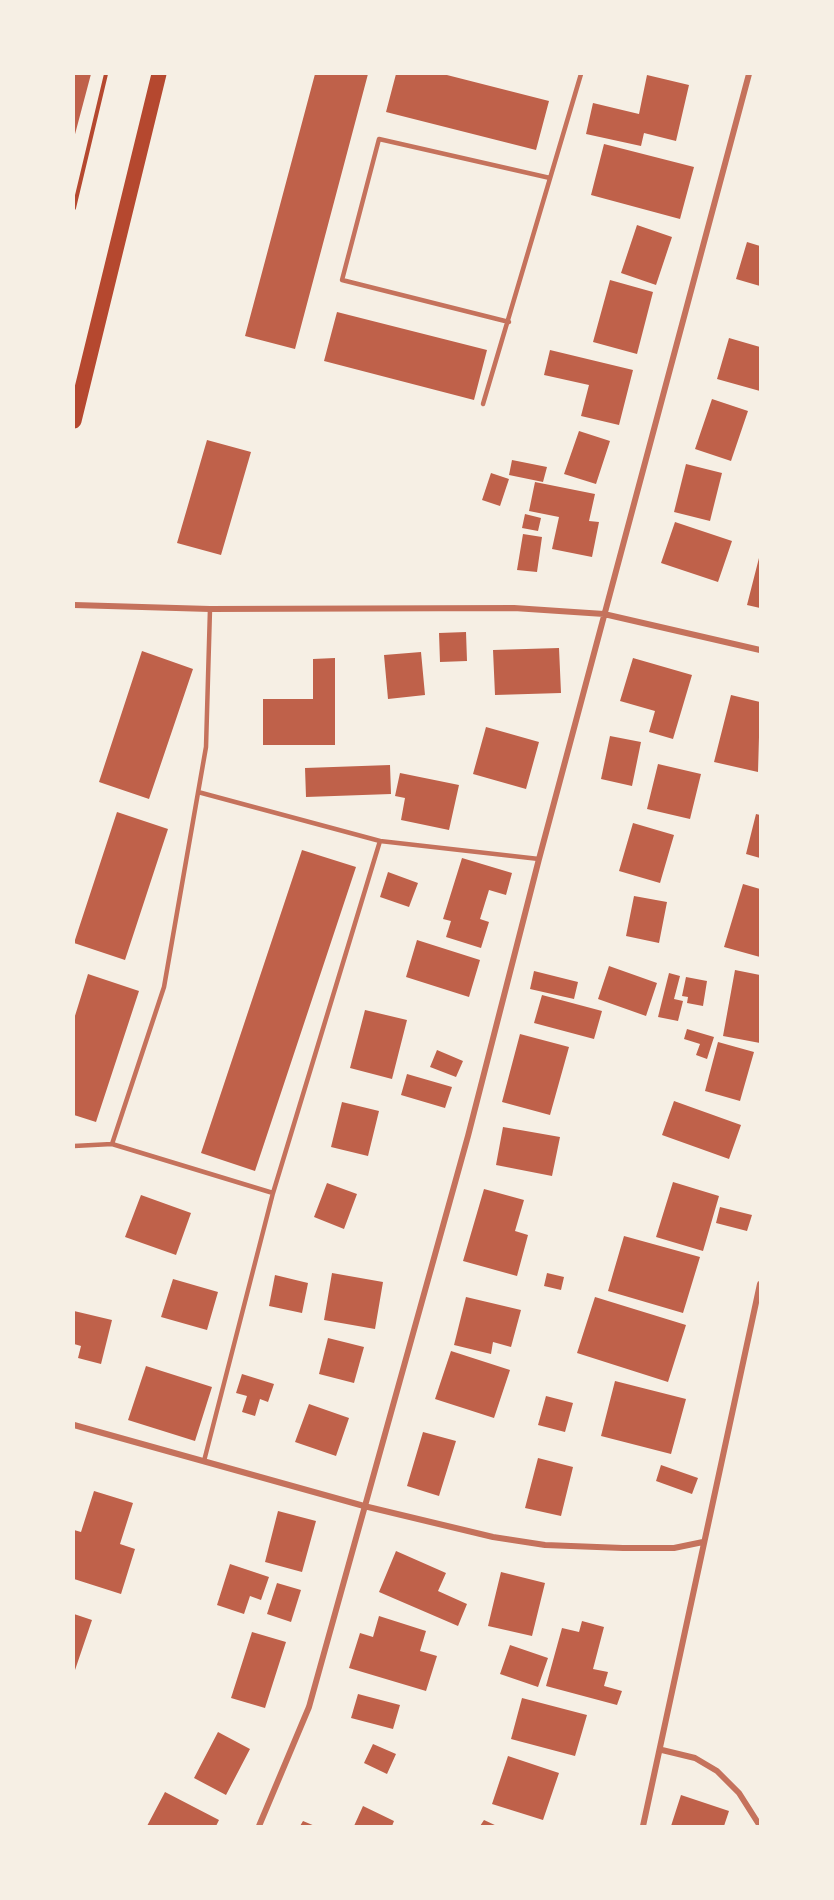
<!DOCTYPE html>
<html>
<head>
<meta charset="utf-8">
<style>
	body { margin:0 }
	#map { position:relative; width:834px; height:1900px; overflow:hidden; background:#f6efe4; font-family:"Zilla Slab",serif }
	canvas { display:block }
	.frame { position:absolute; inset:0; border:75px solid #f6efe4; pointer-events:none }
</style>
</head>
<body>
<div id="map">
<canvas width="834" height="1900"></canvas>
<div class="frame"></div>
</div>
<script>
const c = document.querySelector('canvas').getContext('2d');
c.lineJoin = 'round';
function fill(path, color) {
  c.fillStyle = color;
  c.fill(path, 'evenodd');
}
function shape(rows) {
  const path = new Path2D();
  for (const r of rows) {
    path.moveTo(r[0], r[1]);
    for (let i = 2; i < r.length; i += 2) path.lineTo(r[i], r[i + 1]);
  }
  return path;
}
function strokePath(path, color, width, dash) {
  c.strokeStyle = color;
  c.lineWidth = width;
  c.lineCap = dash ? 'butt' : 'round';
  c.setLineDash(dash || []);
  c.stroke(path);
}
const building = shape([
	[74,74,91,74,74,138],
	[315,74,368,74,295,349,245,336],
	[396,74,443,74,549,101,536,150,386,112],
	[647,75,689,85,676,141,644,133,641,146,586,134,593,103,639,114],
	[604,144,694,167,680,219,591,195],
	[637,225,672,237,656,285,621,273],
	[747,242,760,246,760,286,736,279],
	[610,280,653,292,637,354,593,342],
	[337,312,487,350,474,400,324,361],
	[729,338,760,347,760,391,717,379],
	[550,350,633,370,619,425,581,416,589,385,544,375],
	[712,399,748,411,731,461,695,449],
	[579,431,610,441,596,484,564,474],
	[207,440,251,452,221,555,177,543],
	[512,460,547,467,543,482,509,475],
	[686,464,722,473,710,521,674,512],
	[491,473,509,479,500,506,482,500],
	[535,482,595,494,589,521,599,522,592,557,552,549,559,517,529,511],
	[525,514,541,518,538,531,522,528],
	[675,522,732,541,718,582,661,563],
	[523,534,542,537,537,572,517,570],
	[760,554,760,608,747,605],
	[466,632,467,661,440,662,439,633],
	[559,648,561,693,495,695,493,650],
	[142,651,193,669,149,799,99,782],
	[421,652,425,695,388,699,384,655],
	[335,658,335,745,263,745,263,699,313,699,313,659],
	[633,658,692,675,673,739,649,732,655,711,620,701],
	[731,695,760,702,758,772,714,762],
	[486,727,539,742,526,789,473,774],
	[610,736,641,742,632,786,601,779],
	[658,764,701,774,690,819,647,809],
	[390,765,391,794,306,797,305,768],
	[400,773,459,785,449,830,401,820,405,798,395,796],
	[117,812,168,829,125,960,74,943],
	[756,814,760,815,760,858,746,854],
	[633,823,674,835,660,883,619,871],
	[302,850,356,867,255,1171,201,1153],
	[462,858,512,873,506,895,489,890,480,919,489,922,481,948,446,937,451,921,443,919],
	[388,872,418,883,409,907,380,897],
	[743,884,760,889,760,957,724,947],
	[634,896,667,902,659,943,626,936],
	[417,940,480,960,469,997,406,977],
	[609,966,657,983,646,1016,598,999],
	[735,970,760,975,760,1043,723,1036],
	[534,971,578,982,574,999,530,989],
	[669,973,680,976,674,999,683,1001,678,1021,658,1017],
	[88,974,139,991,96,1122,74,1115,74,1019],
	[686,977,707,981,703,1006,687,1003,688,997,682,996],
	[542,995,602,1011,594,1039,534,1023],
	[365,1010,407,1020,392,1079,350,1068],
	[687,1029,714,1037,707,1059,696,1055,700,1044,684,1039],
	[520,1034,569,1047,550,1115,502,1102],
	[718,1042,754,1052,740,1101,705,1091],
	[437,1050,463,1061,456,1077,430,1067],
	[407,1074,452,1087,445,1108,401,1095],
	[674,1101,741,1125,729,1159,662,1135],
	[342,1102,379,1111,368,1156,331,1147],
	[503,1127,560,1137,552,1176,496,1165],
	[673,1182,719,1196,703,1251,656,1237],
	[327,1183,357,1194,344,1229,314,1217],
	[484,1189,524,1200,515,1231,528,1235,517,1276,463,1261],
	[141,1195,191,1213,176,1255,125,1237],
	[720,1207,752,1215,747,1231,716,1223],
	[624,1236,700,1257,683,1313,608,1291],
	[332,1273,383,1282,375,1329,324,1320],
	[547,1273,564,1277,561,1290,544,1286],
	[275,1275,308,1283,302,1313,269,1306],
	[173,1279,218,1292,207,1330,161,1317],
	[466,1297,521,1310,511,1347,493,1342,491,1354,454,1345],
	[595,1297,686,1325,668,1382,577,1353],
	[74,1311,112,1320,101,1364,78,1358,81,1346,74,1344],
	[328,1338,364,1347,354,1383,319,1374],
	[451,1351,510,1370,494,1418,435,1399],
	[146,1366,212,1387,195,1441,128,1420],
	[242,1374,274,1384,268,1402,260,1399,255,1416,242,1412,247,1396,236,1393],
	[615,1381,686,1399,671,1454,601,1436],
	[546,1396,573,1403,565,1432,538,1425],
	[309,1404,349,1418,336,1456,295,1442],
	[423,1432,456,1441,439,1496,407,1486],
	[538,1458,573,1467,561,1516,525,1508],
	[661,1465,698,1478,692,1494,656,1481],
	[94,1491,133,1503,120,1544,135,1549,121,1594,74,1579,74,1530,81,1532],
	[278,1511,316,1521,302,1572,265,1562],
	[396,1551,446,1573,438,1591,467,1604,458,1626,379,1592],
	[230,1564,269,1577,261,1600,250,1596,244,1614,217,1605],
	[501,1572,545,1583,532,1636,488,1626],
	[277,1583,301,1590,291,1622,267,1614],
	[74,1614,92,1620,74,1673],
	[379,1616,426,1631,420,1651,437,1656,426,1691,349,1668,360,1633,373,1637],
	[582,1621,604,1627,593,1669,608,1672,604,1686,622,1691,617,1705,546,1686,562,1628,579,1632],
	[252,1632,286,1642,265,1708,231,1698],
	[510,1645,548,1658,538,1687,500,1674],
	[358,1694,400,1705,393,1729,351,1718],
	[522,1698,587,1715,575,1756,511,1739],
	[218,1732,250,1749,226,1795,194,1778],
	[373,1744,396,1754,387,1774,364,1763],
	[508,1756,559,1773,543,1820,492,1804],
	[165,1792,219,1820,216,1826,147,1826],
	[681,1795,729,1811,724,1826,671,1826],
	[363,1806,394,1821,392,1826,354,1826],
	[484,1820,497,1826,480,1826],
	[303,1821,315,1826,300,1826]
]);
const path = shape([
	[74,208,106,74]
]);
const service = shape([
	[509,322,342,280,379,139,550,178],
	[483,404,581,74],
	[198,792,380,841,539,859],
	[112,1144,164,987,206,747,210,609],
	[74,1146,112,1144,273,1193,380,841],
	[204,1461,273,1193]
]);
const minor = shape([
	[74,605,210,609,514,608,604,614,760,650],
	[74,1425,364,1506,493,1537,545,1545,623,1548,674,1548,703,1542],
	[662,1750,695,1758,717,1771,739,1793,760,1826],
	[259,1826,309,1707,468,1136,539,859,749,74],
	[643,1826,760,1284]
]);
const primary = shape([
	[74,421,159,74]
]);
fill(building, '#bf614a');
strokePath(path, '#b5482f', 4);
strokePath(service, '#c5725c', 4.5);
strokePath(minor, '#c5725c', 6);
strokePath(primary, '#b5482f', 15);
</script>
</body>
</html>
